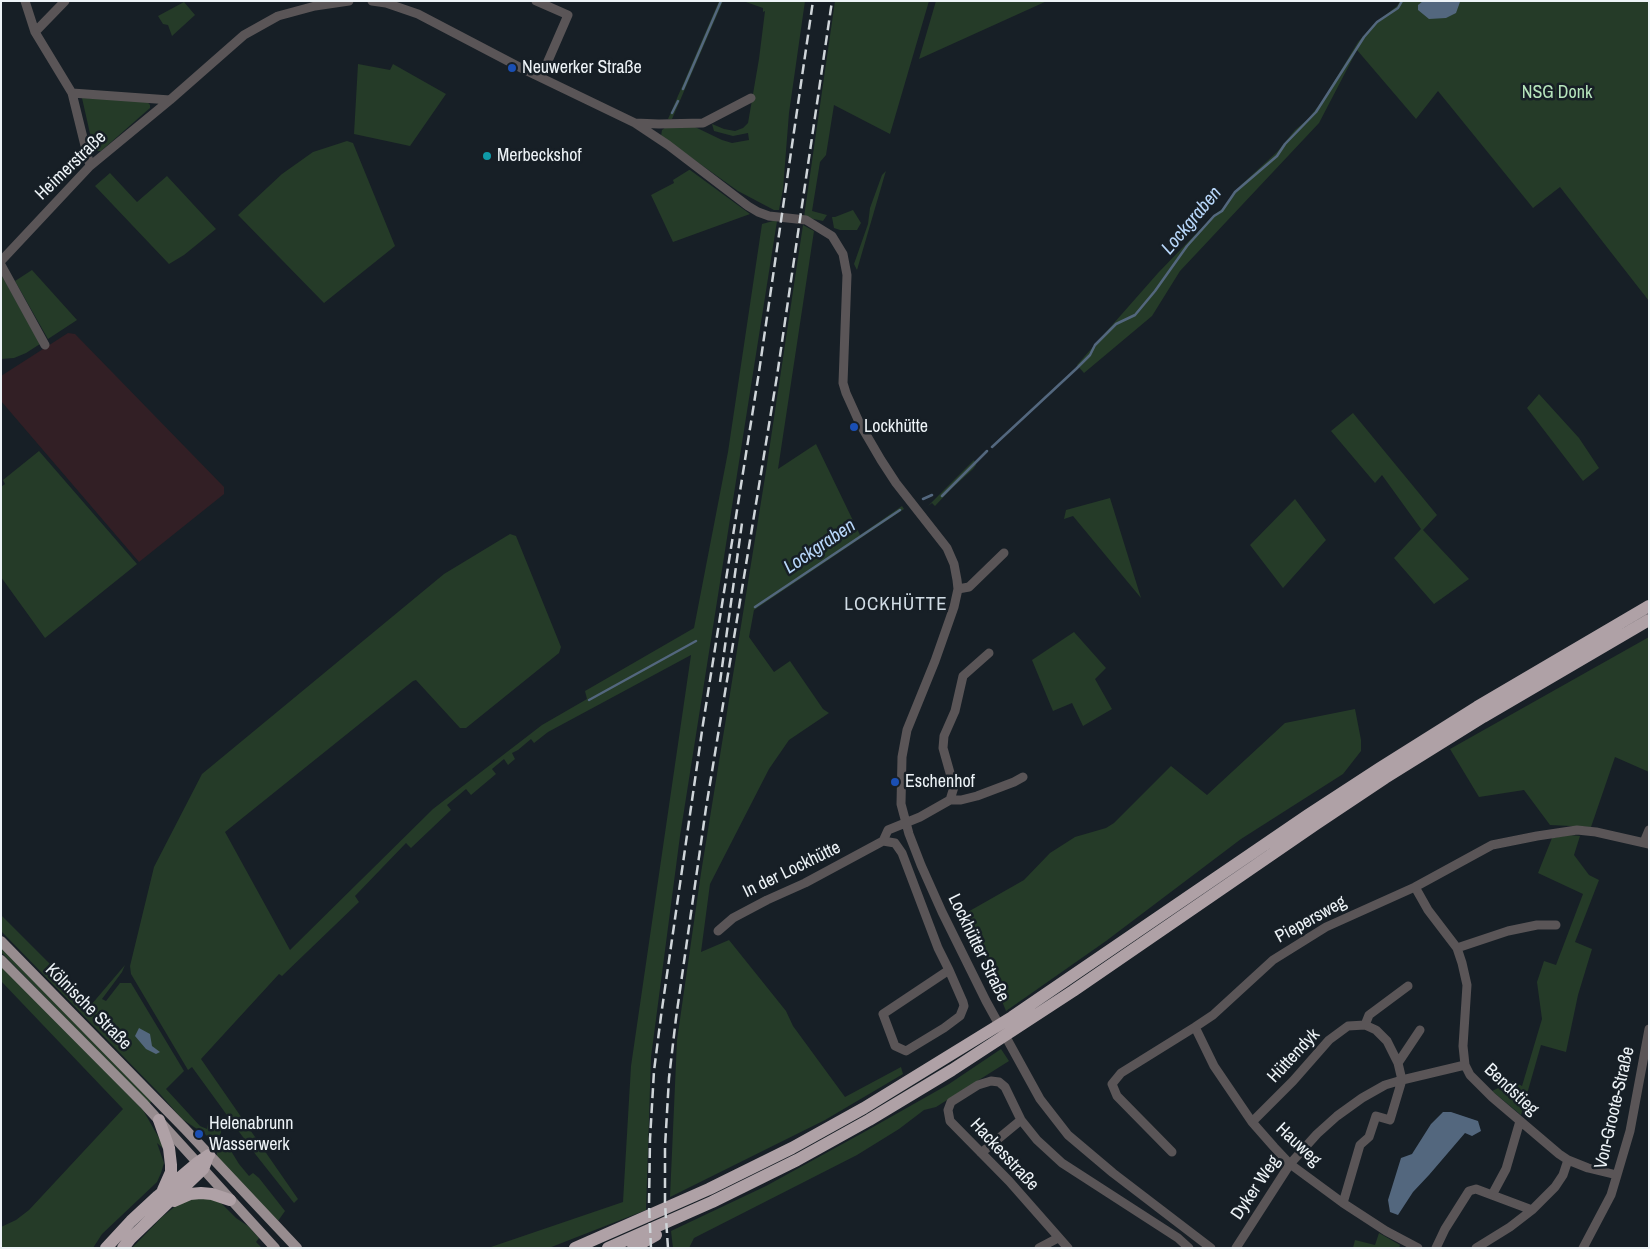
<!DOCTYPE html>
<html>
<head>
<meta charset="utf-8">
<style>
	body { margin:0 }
	#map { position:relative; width:1650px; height:1249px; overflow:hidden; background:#171f26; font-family:"Archivo Narrow",sans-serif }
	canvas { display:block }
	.frame { position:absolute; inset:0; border:2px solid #edf3f7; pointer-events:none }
</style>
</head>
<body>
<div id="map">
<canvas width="1650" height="1249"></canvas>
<div class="frame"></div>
</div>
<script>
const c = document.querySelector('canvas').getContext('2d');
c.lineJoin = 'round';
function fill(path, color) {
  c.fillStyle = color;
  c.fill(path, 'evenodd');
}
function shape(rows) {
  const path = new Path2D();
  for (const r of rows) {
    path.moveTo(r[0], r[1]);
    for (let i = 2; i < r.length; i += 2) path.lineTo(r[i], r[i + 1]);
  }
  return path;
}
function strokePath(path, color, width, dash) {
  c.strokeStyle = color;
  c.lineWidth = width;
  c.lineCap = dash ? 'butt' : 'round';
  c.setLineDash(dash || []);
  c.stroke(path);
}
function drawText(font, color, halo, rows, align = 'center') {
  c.font = font + ' "Archivo Narrow",sans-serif';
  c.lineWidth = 5;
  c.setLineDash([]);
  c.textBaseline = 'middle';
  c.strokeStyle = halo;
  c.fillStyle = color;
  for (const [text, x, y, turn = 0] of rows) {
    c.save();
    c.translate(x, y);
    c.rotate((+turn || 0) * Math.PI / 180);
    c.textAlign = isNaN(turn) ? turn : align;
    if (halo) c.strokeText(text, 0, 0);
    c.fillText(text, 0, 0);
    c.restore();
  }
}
const industrial = shape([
	[68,333,75,334,224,487,224,494,139,562,1,401,1,376]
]);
const green = shape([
	[719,1,723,1,672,119,668,119],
	[743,1,805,1,789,113,783,189,779,210,774,210,738,191,661,136,662,130,666,127,695,127,722,140,732,143,749,140,748,133,733,136,714,131,712,124,724,129,735,131,743,128,748,123,759,59,765,11,763,12,763,8],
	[835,1,929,1,890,134,834,105,826,155,820,162,812,211,827,215,823,221,804,217],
	[936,1,1047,1,919,59],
	[1400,1,1649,1,1649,301,1560,187,1533,208,1438,91,1416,119,1357,50,1319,123,1180,271,1152,316,1084,373,1077,365,1158,273,1215,214,1225,207,1241,185,1277,152,1295,130,1308,119,1323,100,1358,42,1374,24,1397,6],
	[184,2,195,15,172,36,168,25,163,24,158,16],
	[358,64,390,70,393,64,446,94,410,146,354,134],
	[82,98,146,100,150,105,150,108,101,151,96,151,93,147],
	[347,141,353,143,395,246,324,303,238,215,282,174,313,152],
	[689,170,690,170,750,214,673,242,651,195,674,183,673,180],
	[886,171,885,174,857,270,854,264,868,224,870,208,882,175],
	[110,173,137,202,167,176,216,229,184,255,169,264,95,186],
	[853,210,861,223,857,230,840,230,834,228,832,217,835,217],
	[773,221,777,221,680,836,651,1057,646,1210,549,1248,488,1248,623,1202,631,1066,691,655,548,732,534,743,531,739,518,750,512,753,515,759,508,765,504,759,492,769,496,774,471,795,466,789,447,805,451,810,411,848,406,843,355,896,359,902,282,976,279,974,201,1059,298,1199,294,1203,256,1155,192,1067,188,1070,131,974,130,966,154,867,202,774,444,574,510,534,516,536,561,647,559,653,466,728,460,728,416,680,413,681,225,832,290,950,433,809,542,725,587,699,585,691,694,628,728,452,762,224],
	[803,225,814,231,778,469,816,444,860,535,902,506,904,509,754,610,749,637,774,672,790,661,823,709,829,713,789,740,769,769,710,884,701,952,729,940,786,1011,793,1026,845,1097,901,1067,903,1074,825,1120,670,1197,677,1040,701,873,766,471],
	[32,270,77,320,48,339,15,281],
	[1,274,40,344,26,353,14,358,1,359],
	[1539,394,1579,438,1599,468,1583,481,1527,408],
	[1353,413,1437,515,1423,530,1469,579,1434,604,1394,558,1421,529,1382,475,1375,483,1331,431],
	[39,451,137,564,45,638,1,577,1,487,5,484,3,480],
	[974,460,976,465,973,469,951,489,935,506,932,503,928,506],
	[1110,498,1141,598,1073,516,1064,519,1066,510],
	[1295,499,1326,540,1283,588,1250,545],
	[1074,632,1106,668,1095,679,1112,709,1083,726,1072,703,1053,711,1032,660],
	[1649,637,1649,772,1615,757,1591,827,1550,825,1524,790,1479,797,1450,749],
	[1355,709,1361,740,1361,751,1343,774,1241,839,1106,941,1006,1011,966,913,1024,880,1050,853,1075,837,1106,828,1114,823,1171,766,1207,795,1285,723],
	[1570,835,1580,836,1574,855,1589,875,1599,880,1575,942,1592,949,1578,995,1566,1052,1541,1045,1521,1115,1492,1091,1513,1081,1522,1086,1542,1019,1537,982,1544,961,1556,965,1583,894,1538,873,1552,838],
	[1,915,91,1005,125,965,122,972,102,999,106,1001,120,983,131,983,184,1071,166,1089,200,1126,207,1129,208,1123,221,1126,221,1133,217,1140,214,1143,199,1128,197,1129,182,1119,160,1094,1,931],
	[1,947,152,1101,149,1104,1,952],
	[1,964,143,1110,167,1152,157,1143,164,1163,161,1173,157,1182,102,1234,93,1248,1,1248,1,1227,16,1220,29,1210,123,1109,1,981],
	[1001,1049,1009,1061,936,1107,924,1110,899,1129,857,1155,694,1238,689,1248,673,1248,671,1231,766,1186,866,1131,949,1084],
	[230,1141,236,1144,236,1149,231,1151,239,1164,249,1176,253,1173,259,1178,285,1211,278,1221,217,1157,217,1151,222,1144],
	[191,1198,216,1198,236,1218,248,1226,259,1238,256,1242,262,1248,132,1248,162,1217,178,1204],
	[1379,1233,1400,1245,1399,1248,1353,1248,1355,1240,1375,1245]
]);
const water = shape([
	[1423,1,1459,1,1460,2,1456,13,1446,18,1429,19,1418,10,1418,5],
	[139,1028,150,1034,152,1046,160,1052,156,1054,146,1049,135,1036],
	[1443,1112,1451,1112,1478,1121,1481,1131,1472,1136,1465,1133,1429,1175,1413,1192,1398,1215,1390,1212,1388,1200,1401,1158,1412,1154,1431,1124]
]);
const stream = shape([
	[683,89,721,1],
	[672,113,678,101],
	[992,447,1076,369,1090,355,1095,345,1116,324,1135,315,1155,291,1187,246,1214,216,1222,211,1235,192,1277,156,1285,144,1316,112,1364,37,1377,22,1398,8,1402,1],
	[942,496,987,451],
	[923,499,932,495],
	[755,607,900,510],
	[589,700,696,641]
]);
const minor = shape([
	[25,1,35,32,72,93,90,166],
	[372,1,386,3,418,14,525,70,635,123,668,145,748,206,758,212,769,216,806,220,832,236,843,254,847,275,843,383,846,393,860,424,881,460,896,483,947,548,954,564,957,580,958,589,954,607,935,661,907,730,902,757,901,804,909,834,921,865,942,912,986,1001,1040,1099,1068,1135,1113,1173,1211,1248],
	[536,1,568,15,541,77],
	[35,32,65,1],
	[72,93,170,100],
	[635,123,659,124,703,123,751,98],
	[1,261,90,166,170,100,244,35,278,16,315,6,349,1],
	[1,265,45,345],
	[958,589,969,587,1004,553],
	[950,800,961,800,977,796,1014,782,1023,777],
	[883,841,895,843,902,853,938,948,949,970,963,1002,964,1006,960,1016,944,1028,906,1051,895,1046,883,1014,949,970],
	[1644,842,1649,830],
	[1415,887,1428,910,1457,948,1462,963,1467,985,1463,1046,1465,1065,1470,1075,1492,1097,1559,1154,1568,1160,1588,1168,1617,1175],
	[718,931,733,918,767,900,805,883,883,841,888,830,920,817,950,800,954,787,943,748,944,736,955,711,963,676,989,653],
	[1457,948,1508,931,1537,925,1556,925],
	[1365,1025,1369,1015,1408,986],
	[1195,1027,1214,1066,1252,1122,1274,1147,1290,1164,1343,1203,1386,1231,1418,1248],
	[1398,1063,1420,1030],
	[1252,1122,1293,1081,1329,1040,1348,1026,1365,1025,1376,1030,1387,1041,1398,1063,1402,1080,1390,1120,1376,1116,1369,1137,1360,1145,1343,1203],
	[1172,1152,1117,1096,1112,1084,1121,1073,1195,1027,1213,1015,1273,960,1326,927,1415,887,1492,845,1537,836,1577,830,1596,832,1649,844],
	[981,1153,1021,1120],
	[1492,1195,1506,1169,1520,1121],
	[1039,1248,1058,1238],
	[1068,1248,1009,1181,950,1121,948,1110,951,1102,978,1085,991,1081,999,1082,1005,1087,1021,1120,1037,1140,1062,1163,1178,1238,1189,1248],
	[1236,1248,1290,1164,1317,1134,1337,1116,1362,1098,1385,1085,1402,1080,1465,1065],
	[1436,1248,1445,1229,1469,1191,1476,1189,1532,1210],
	[1476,1248,1510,1227,1532,1210,1555,1187,1563,1175,1568,1160],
	[1583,1248,1611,1195,1617,1175,1630,1131,1649,1029]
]);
const major = shape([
	[1,941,185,1129,297,1248],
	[1,960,144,1104,275,1248]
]);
const highway = shape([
	[159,1120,169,1148,171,1165,171,1172,163,1190],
	[174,1201,190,1194,201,1193,212,1194,230,1200],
	[106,1248,131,1221,158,1196,197,1163,209,1155],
	[123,1248,130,1239,203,1169,207,1159],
	[575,1248,709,1189,792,1148,864,1108,1012,1017,1308,815,1380,768,1477,707,1649,606],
	[608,1248,712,1202,797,1160,869,1120,952,1070,1073,991,1316,824,1385,778,1483,717,1649,620],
	[633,1248,656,1235]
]);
const rail = shape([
	[720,682,742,523],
	[651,1248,649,1205,650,1139,654,1071,661,1016,703,724,759,372,813,1],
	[668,1248,665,1204,665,1147,669,1078,676,1018,706,808,777,376,832,1]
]);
const markers = [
	[512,68,5,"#1a4fb4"],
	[487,156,5,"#0f9aa8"],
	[854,427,5,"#1a4fb4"],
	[895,782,5,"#1a4fb4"],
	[199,1134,5,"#1a4fb4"]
];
const poiNames = [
	["Neuwerker Straße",522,68],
	["Merbeckshof",497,156],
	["Lockhütte",864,427],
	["Eschenhof",905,782],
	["Helenabrunn",209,1124],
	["Wasserwerk",209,1145]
];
const parkNames = [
	["NSG Donk",1557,93]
];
const streetNames = [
	["Heimerstraße",71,166,-44],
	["In der Lockhütte",792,870,-26],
	["Piepersweg",1311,920,-29],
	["Lockhütter Straße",978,948,64],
	["Kölnische Straße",88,1007,45],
	["Hüttendyk",1294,1056,-47],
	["Bendstieg",1511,1090,43],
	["Von-Groote-Straße",1615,1108,-77],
	["Hauweg",1298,1145,43],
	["Hackesstraße",1004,1155,47],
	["Dyker Weg",1256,1188,-56]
];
const waterNames = [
	["Lockgraben",1192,221,-50],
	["Lockgraben",820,547,-34]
];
const neighbourhoodNames = [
	["LOCKHÜTTE",896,605]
];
fill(industrial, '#321f25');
fill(green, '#253b28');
fill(water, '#53677e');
strokePath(stream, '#53677e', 2.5);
strokePath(minor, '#5a5557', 9);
strokePath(major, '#978c8f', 10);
strokePath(highway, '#afa1a6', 12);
strokePath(rail, '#cfd5d9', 2.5, [10, 5]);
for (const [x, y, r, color] of markers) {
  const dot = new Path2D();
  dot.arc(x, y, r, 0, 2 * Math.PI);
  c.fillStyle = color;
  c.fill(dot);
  strokePath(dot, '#171f26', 2);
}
drawText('18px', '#edf3f7', '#171f26', poiNames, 'left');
drawText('18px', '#b6e5bc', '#171f26', parkNames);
drawText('18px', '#edf3f7', '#171f26', streetNames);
drawText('italic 19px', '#b8d7fa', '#171f26', waterNames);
c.letterSpacing = '1px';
drawText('19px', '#d1dce5', '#171f26', neighbourhoodNames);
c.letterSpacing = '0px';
</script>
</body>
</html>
